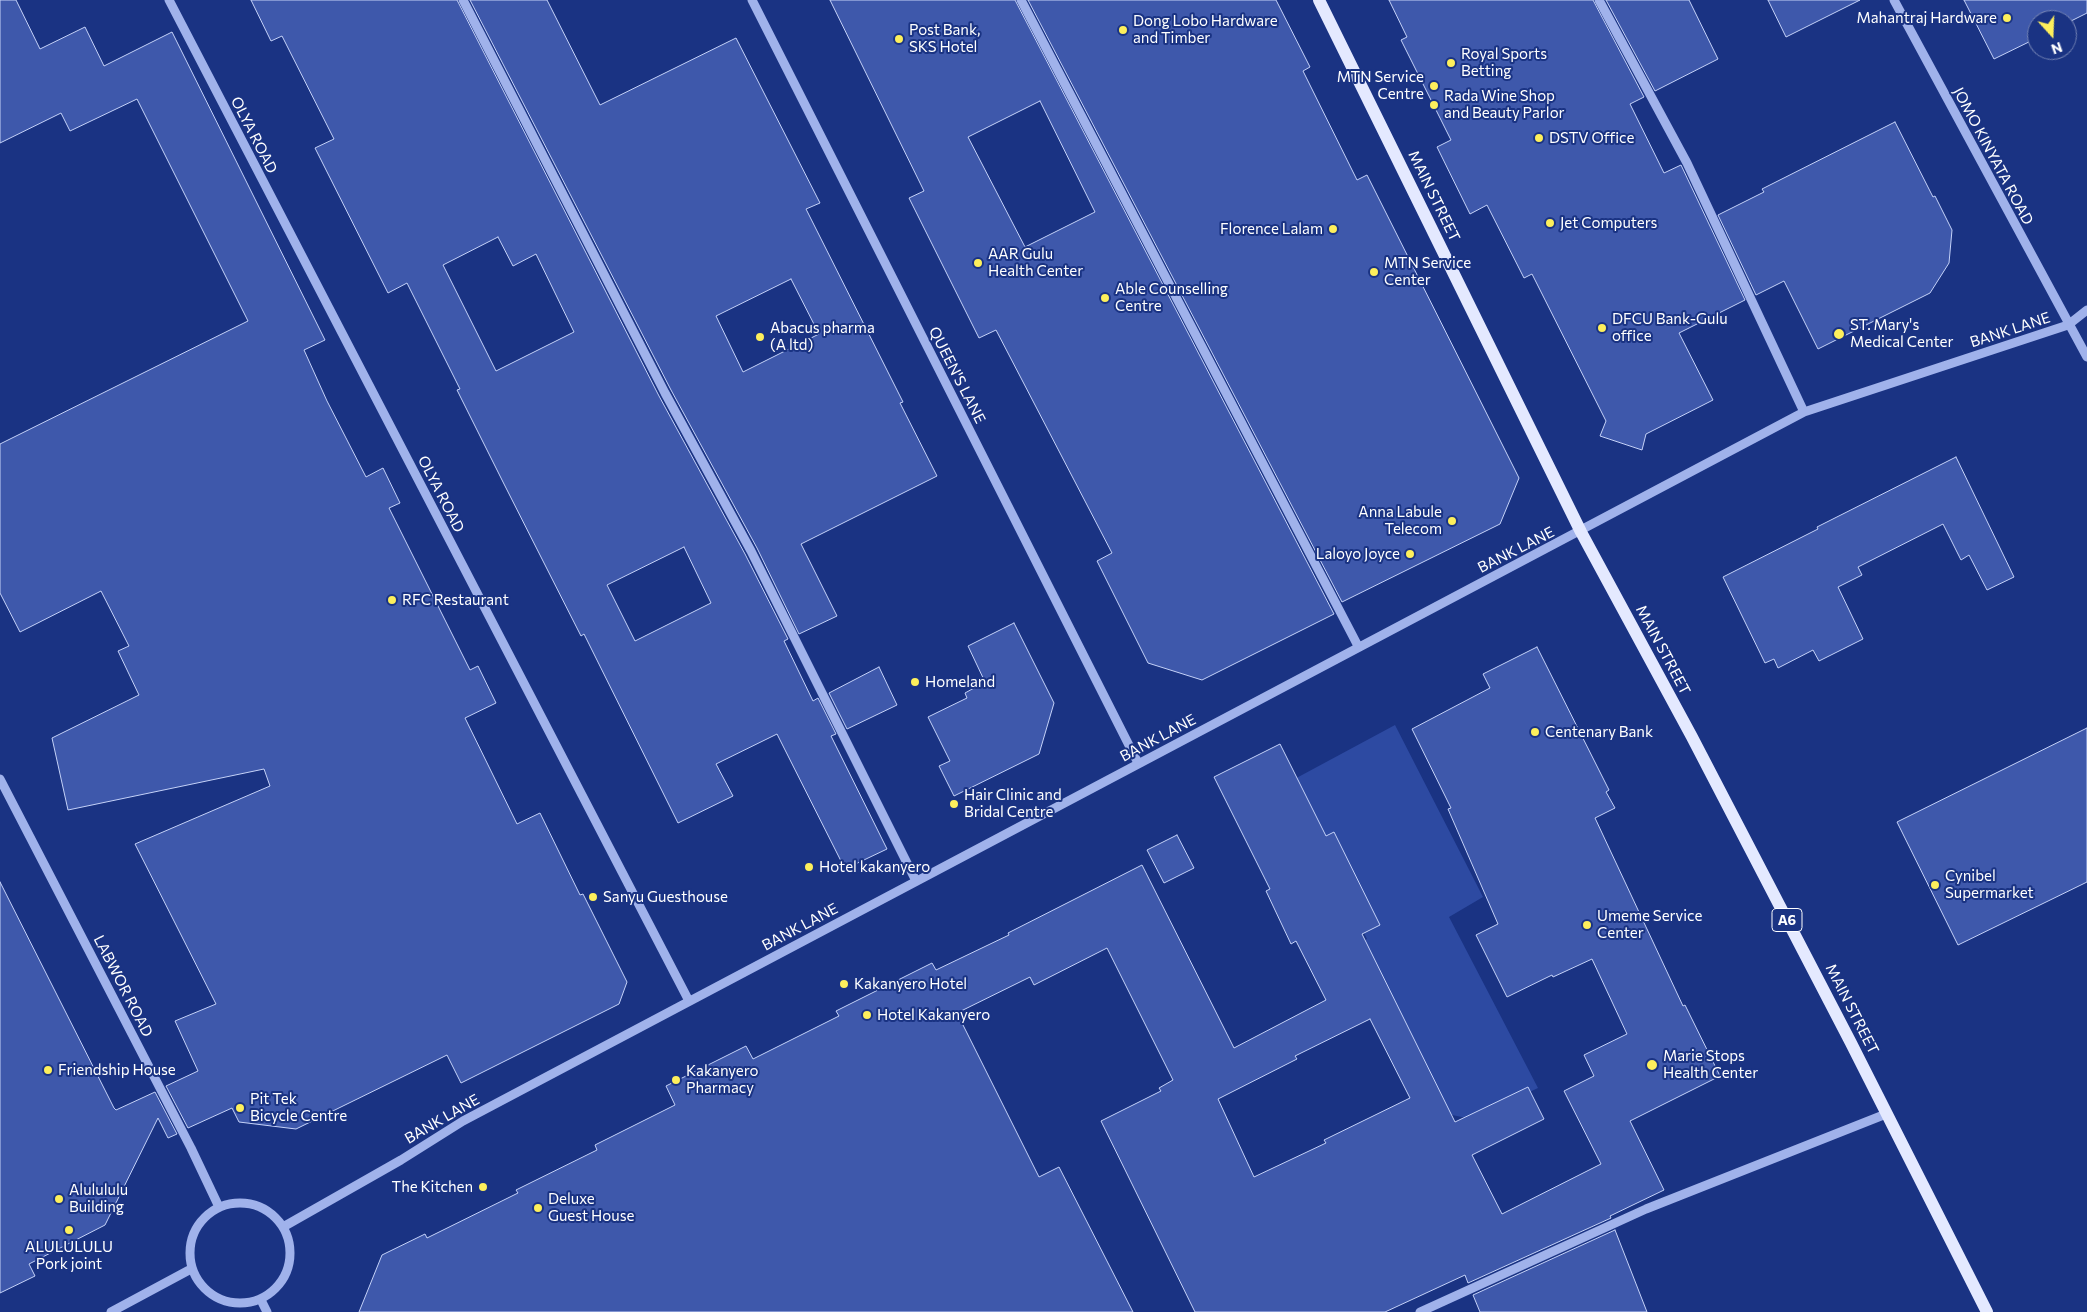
<!DOCTYPE html>
<html>
<head>
<meta charset="utf-8">
<style>
	body { margin:0 }
	#map { position:relative; width:2087px; height:1312px; overflow:hidden; background:#1a3383; font-family:Commissioner,sans-serif }
	canvas { display:block }
	.north { position:absolute; left:2027px; top:10px; width:50px; height:50px; box-sizing:border-box; background:#1a3383; border:1px solid #7685b5; border-radius:50%; rotate:160deg; font-size:14px; font-weight:700; line-height:20px; text-align:center; color:#fff }
	.north::after { content:''; display:block; margin:auto; width:18px; height:22px; background:#fdef5c; clip-path:polygon(50% 0,100% 100%,50% 72%,0 100%) }
</style>
</head>
<body>
<div id="map">
<canvas width="2087" height="1312"></canvas>
<div class="north">N</div>
</div>
<script>
const c = document.querySelector('canvas').getContext('2d');
c.lineJoin = 'round';
function fill(path, color) {
  c.fillStyle = color;
  c.fill(path, 'evenodd');
}
function shape(rows) {
  const path = new Path2D();
  for (const r of rows) {
    if (r.length === 3) {
      path.moveTo(r[0] + r[2], r[1]);
      path.arc(r[0], r[1], r[2], 0, 2 * Math.PI);
      continue;
    }
    path.moveTo(r[0], r[1]);
    for (let i = 2; i < r.length; i += 2) path.lineTo(r[i], r[i + 1]);
  }
  return path;
}
function strokePath(path, color, width, dash) {
  c.strokeStyle = color;
  c.lineWidth = width;
  c.lineCap = dash ? 'butt' : 'round';
  c.setLineDash(dash || []);
  c.stroke(path);
}
function drawText(font, color, halo, rows, align = 'center') {
  c.font = font + ' Commissioner,sans-serif';
  c.lineWidth = 4;
  c.setLineDash([]);
  c.textBaseline = 'middle';
  c.strokeStyle = halo;
  c.fillStyle = color;
  for (const [text, x, y, turn = 0] of rows) {
    c.save();
    c.translate(x, y);
    c.rotate((+turn || 0) * Math.PI / 180);
    c.textAlign = isNaN(turn) ? turn : align;
    if (halo) c.strokeText(text, 0, 0);
    c.fillText(text, 0, 0);
    c.restore();
  }
}
const green = shape([
	[1395,725,1483,897,1449,917,1538,1088,1472,1119,1442,1113,1354,946,1367,939,1289,782]
]);
const building = shape([
	[0,0,16,0,40,49,85,27,104,66,172,32,325,340,304,350,327,401,366,477,383,468,400,503,389,508,470,670,478,666,496,703,465,718,517,824,540,813,580,895,583,894,627,982,619,1004,461,1083,447,1055,296,1129,239,1122,232,1108,188,1128,166,1086,198,1071,175,1021,216,1004,135,844,270,786,264,769,68,810,52,738,139,695,118,651,129,646,101,591,20,632,0,593,0,444,248,321,137,99,70,131,61,113,0,143,0,0],
	[251,0,457,0,659,396,745,554,788,639,784,641,813,701,818,698,836,734,831,736,887,849,845,869,777,734,716,764,733,796,678,823,584,634,581,636,504,484,457,390,460,389,407,283,388,293,315,148,334,139,282,36,271,41,251,0],
	[498,237,513,266,536,254,574,332,496,371,443,265,498,237],
	[684,547,711,603,635,641,607,585,684,547],
	[470,0,547,0,600,105,736,38,820,203,806,209,903,402,900,403,937,476,801,544,837,616,799,634,757,548,671,390,470,0],
	[791,279,819,334,743,372,716,316,791,279],
	[830,0,1015,0,1334,614,1202,680,1148,663,1097,561,1112,553,996,330,979,338,909,198,924,191,830,0],
	[1040,101,1095,212,1025,247,968,137,1040,101],
	[1028,0,1276,0,1310,67,1303,71,1357,180,1367,175,1519,478,1500,524,1342,602,1028,0],
	[1389,0,1593,0,1644,97,1630,104,1664,173,1681,165,1745,300,1679,333,1713,400,1646,434,1642,450,1600,436,1606,421,1532,274,1524,278,1487,205,1470,214,1437,147,1451,140,1401,40,1407,37,1389,0],
	[1606,0,1689,0,1718,59,1655,91,1606,0],
	[1768,0,1860,0,1786,37,1768,0],
	[1964,0,2087,0,2087,13,2067,23,2067,20,2037,20,2037,38,1994,59,1964,0],
	[1895,122,1933,197,1935,196,1952,230,1949,263,1930,293,1818,349,1784,281,1756,295,1718,215,1764,192,1762,189,1895,122],
	[1956,457,2014,577,1987,590,1969,555,1961,560,1943,524,1858,567,1862,575,1838,587,1863,639,1819,661,1813,650,1778,668,1774,659,1765,663,1723,577,1818,529,1817,527,1956,457],
	[1014,623,1054,703,1039,754,954,796,939,766,950,761,928,717,967,698,965,693,985,682,968,646,1014,623],
	[1537,647,1609,790,1606,792,1615,808,1595,818,1683,1006,1685,1005,1720,1076,1630,1121,1664,1190,1610,1216,1611,1218,1468,1283,1465,1275,1385,1312,1195,1312,1101,1121,1161,1091,1159,1088,1173,1080,1107,948,1034,985,1030,977,957,1013,1039,1177,1059,1167,1133,1312,359,1312,382,1255,425,1234,427,1238,518,1193,516,1190,597,1150,595,1145,675,1105,666,1086,746,1046,753,1059,839,1016,836,1011,932,963,936,970,1009,935,1008,933,1142,865,1234,1048,1326,1000,1296,941,1291,944,1266,891,1270,889,1214,777,1280,744,1326,836,1334,832,1380,925,1362,934,1455,1122,1528,1087,1544,1119,1472,1155,1502,1214,1601,1164,1564,1091,1594,1076,1584,1055,1627,1034,1592,959,1553,977,1552,975,1507,997,1476,935,1498,924,1448,809,1451,808,1412,729,1490,688,1483,674,1537,647],
	[1370,1019,1410,1098,1324,1140,1326,1143,1254,1177,1218,1099,1297,1059,1295,1056,1370,1019],
	[879,667,897,705,847,729,829,693,879,667],
	[2087,728,2087,882,1958,945,1897,822,2087,728],
	[1177,835,1194,868,1164,883,1147,850,1177,835],
	[0,882,114,1108,116,1110,155,1092,177,1134,168,1138,158,1118,105,1225,29,1264,35,1276,0,1293,0,882],
	[1615,1230,1647,1312,1480,1312,1473,1295,1615,1230]
]);
const minor = shape([
	[169,0,689,1001],
	[463,0,665,393,751,551,916,881],
	[752,0,1138,763],
	[1021,0,1358,646],
	[1599,0,1687,163,1804,412],
	[1894,0,2087,357],
	[0,779,191,1148,219,1207],
	[240,1253,50],
	[283,1227,401,1160,463,1121,1804,412,2068,325,2087,310],
	[261,1300,267,1312],
	[111,1312,191,1269],
	[1420,1312,1646,1209,1886,1114]
]);
const major = shape([
	[1319,0,1581,532,1692,737,1851,1043,1987,1312]
]);
const markers = [
	[2007,18,5,"#fdef5c"],
	[1123,30,5,"#fdef5c"],
	[899,39,5,"#fdef5c"],
	[1451,63,5,"#fdef5c"],
	[1434,86,5,"#fdef5c"],
	[1434,105,5,"#fdef5c"],
	[1539,138,5,"#fdef5c"],
	[1550,223,5,"#fdef5c"],
	[1333,229,5,"#fdef5c"],
	[978,263,5,"#fdef5c"],
	[1374,272,5,"#fdef5c"],
	[1105,298,5,"#fdef5c"],
	[1602,328,5,"#fdef5c"],
	[1839,334,6,"#fdef5c"],
	[760,337,5,"#fdef5c"],
	[1452,521,5,"#fdef5c"],
	[1410,554,5,"#fdef5c"],
	[392,600,5,"#fdef5c"],
	[915,682,5,"#fdef5c"],
	[1535,732,5,"#fdef5c"],
	[954,804,5,"#fdef5c"],
	[809,867,5,"#fdef5c"],
	[1935,885,5,"#fdef5c"],
	[593,897,5,"#fdef5c"],
	[1587,925,5,"#fdef5c"],
	[844,984,5,"#fdef5c"],
	[867,1015,5,"#fdef5c"],
	[1652,1065,6,"#fdef5c"],
	[48,1070,5,"#fdef5c"],
	[676,1080,5,"#fdef5c"],
	[240,1108,5,"#fdef5c"],
	[483,1187,5,"#fdef5c"],
	[59,1199,5,"#fdef5c"],
	[538,1208,5,"#fdef5c"],
	[69,1230,5,"#fdef5c"]
];
const shields = [
	[1787,920,30]
];
const shieldNames = [
	["A6",1787,920]
];
const poiNames = [
	["Mahantraj Hardware",1997,18,"right"],
	["Dong Lobo Hardware",1133,21],
	["and Timber",1133,38],
	["Post Bank,",909,30],
	["SKS Hotel",909,47],
	["Royal Sports",1461,54],
	["Betting",1461,71],
	["MTN Service",1424,77,"right"],
	["Centre",1424,94,"right"],
	["Rada Wine Shop",1444,96],
	["and Beauty Parlor",1444,113],
	["DSTV Office",1549,138],
	["Jet Computers",1560,223],
	["Florence Lalam",1323,229,"right"],
	["AAR Gulu",988,254],
	["Health Center",988,271],
	["MTN Service",1384,263],
	["Center",1384,280],
	["Able Counselling",1115,289],
	["Centre",1115,306],
	["DFCU Bank-Gulu",1612,319],
	["office",1612,336],
	["ST. Mary's",1850,325],
	["Medical Center",1850,342],
	["Abacus pharma",770,328],
	["(A ltd)",770,345],
	["Anna Labule",1442,512,"right"],
	["Telecom",1442,529,"right"],
	["Laloyo Joyce",1400,554,"right"],
	["RFC Restaurant",402,600],
	["Homeland",925,682],
	["Centenary Bank",1545,732],
	["Hair Clinic and",964,795],
	["Bridal Centre",964,812],
	["Hotel kakanyero",819,867],
	["Cynibel",1945,876],
	["Supermarket",1945,893],
	["Sanyu Guesthouse",603,897],
	["Umeme Service",1597,916],
	["Center",1597,933],
	["Kakanyero Hotel",854,984],
	["Hotel Kakanyero",877,1015],
	["Marie Stops",1663,1056],
	["Health Center",1663,1073],
	["Friendship House",58,1070],
	["Kakanyero",686,1071],
	["Pharmacy",686,1088],
	["Pit Tek",250,1099],
	["Bicycle Centre",250,1116],
	["The Kitchen",473,1187,"right"],
	["Alulululu",69,1190],
	["Building",69,1207],
	["Deluxe",548,1199],
	["Guest House",548,1216],
	["ALULULULU",69,1247,"center"],
	["Pork joint",69,1264,"center"]
];
const streetNames = [
	["OLYA ROAD",254,135,63],
	["JOMO KINYATA ROAD",1993,156,62],
	["MAIN STREET",1434,196,64],
	["BANK LANE",2010,330,-18],
	["QUEEN'S LANE",957,375,63],
	["OLYA ROAD",441,494,63],
	["BANK LANE",1516,550,-27],
	["MAIN STREET",1663,650,62],
	["BANK LANE",1158,738,-28],
	["BANK LANE",800,927,-28],
	["LABWOR ROAD",123,986,63],
	["MAIN STREET",1852,1009,63],
	["BANK LANE",442,1119,-30]
];
fill(green, '#2d4aa2');
fill(building, '#3e58ab');
strokePath(building, '#c5d2f8', 1);
strokePath(minor, '#a0b2eb', 9);
strokePath(major, '#e4e9ff', 12);
for (const [x, y, r, color] of markers) {
  const dot = new Path2D();
  dot.arc(x, y, r, 0, 2 * Math.PI);
  c.fillStyle = color;
  c.fill(dot);
  strokePath(dot, '#1a3383', 2);
}
for (const [x, y, w] of shields) {
  const box = new Path2D();
  box.roundRect(x - w / 2, y - 11.5, w, 23, 4);
  c.fillStyle = '#1a3383';
  c.fill(box);
  strokePath(box, '#fff', 1);
}
drawText('bold 14px', '#fff', null, shieldNames);
drawText('15px', '#fff', '#1a3383', poiNames, 'left');
drawText('15px', '#fff', '#1a3383', streetNames);
</script>
</body>
</html>
